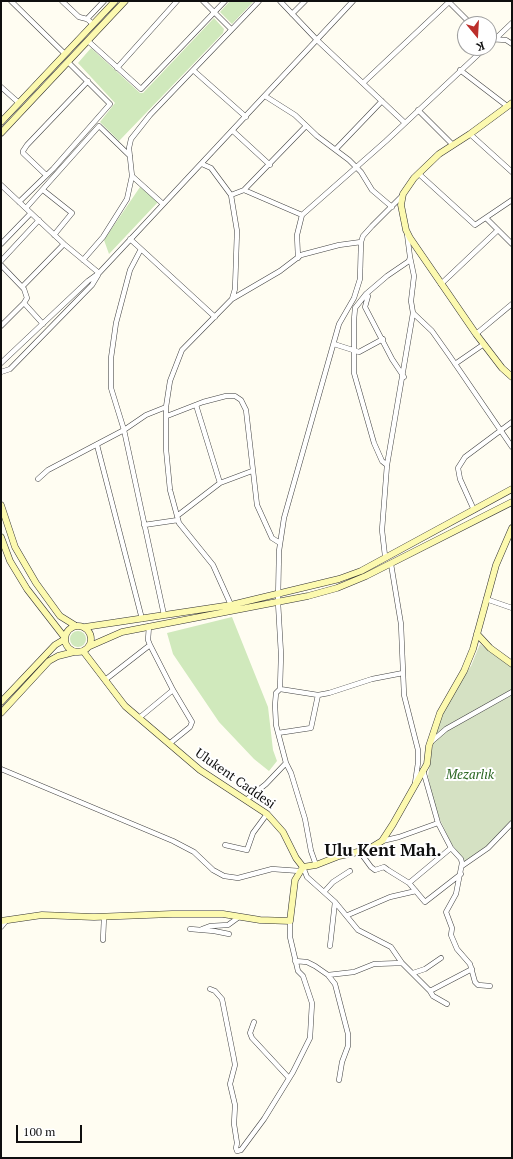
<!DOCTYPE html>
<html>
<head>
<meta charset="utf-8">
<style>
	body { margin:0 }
	#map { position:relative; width:513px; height:1159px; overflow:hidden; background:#fffdf2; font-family:"PT Serif",serif }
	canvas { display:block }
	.frame { position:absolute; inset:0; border:2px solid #0f0f0f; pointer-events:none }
	.north { position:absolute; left:457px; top:16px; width:40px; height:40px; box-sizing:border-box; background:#fff; border:1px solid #9f9f9f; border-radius:50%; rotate:162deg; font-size:11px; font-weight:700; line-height:16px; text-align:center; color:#0f0f0f }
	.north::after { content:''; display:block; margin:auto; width:14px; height:18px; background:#bc2f2b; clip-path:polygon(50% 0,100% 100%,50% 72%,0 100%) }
	.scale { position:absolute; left:16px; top:1125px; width:66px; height:18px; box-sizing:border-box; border:2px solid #0f0f0f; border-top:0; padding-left:5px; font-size:12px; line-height:14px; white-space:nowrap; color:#0f0f0f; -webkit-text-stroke:3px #fff; paint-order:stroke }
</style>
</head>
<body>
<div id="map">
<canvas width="513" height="1159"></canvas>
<div class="frame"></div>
<div class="north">K</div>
<div class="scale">100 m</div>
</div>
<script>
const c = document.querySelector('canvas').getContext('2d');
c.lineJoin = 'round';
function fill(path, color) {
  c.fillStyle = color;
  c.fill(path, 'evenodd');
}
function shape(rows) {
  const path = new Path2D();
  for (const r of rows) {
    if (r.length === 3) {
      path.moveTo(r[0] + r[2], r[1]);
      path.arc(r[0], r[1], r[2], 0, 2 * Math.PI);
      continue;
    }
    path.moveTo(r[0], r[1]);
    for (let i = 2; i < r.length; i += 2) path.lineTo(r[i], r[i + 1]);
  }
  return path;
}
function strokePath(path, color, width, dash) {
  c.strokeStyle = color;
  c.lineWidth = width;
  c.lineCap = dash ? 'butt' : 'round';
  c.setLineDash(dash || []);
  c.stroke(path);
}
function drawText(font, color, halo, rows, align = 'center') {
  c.font = font + ' "PT Serif",serif';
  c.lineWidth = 4;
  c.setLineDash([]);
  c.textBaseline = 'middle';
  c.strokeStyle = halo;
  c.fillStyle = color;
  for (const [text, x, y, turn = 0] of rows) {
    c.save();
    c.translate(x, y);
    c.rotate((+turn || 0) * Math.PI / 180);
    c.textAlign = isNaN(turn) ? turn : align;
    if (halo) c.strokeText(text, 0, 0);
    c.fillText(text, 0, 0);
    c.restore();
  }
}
const green = shape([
	[230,1,254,1,232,24,220,12],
	[214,18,224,29,223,33,119,141,100,122,115,103,78,63,91,48,140,93,143,93],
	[140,187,158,202,109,254,104,240],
	[232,617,268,707,273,750,277,761,269,771,254,759,219,722,173,654,167,633],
	[78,639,8]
]);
const cemetery = shape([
	[480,644,512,668,512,819,486,848,466,863,451,843,435,809,428,776,433,744,441,718,458,683,471,666]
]);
const street = shape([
	[11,1,65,54],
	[62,1,79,17,87,19,93,24],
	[203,1,231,29],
	[280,1,317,40,405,123],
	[448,1,471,24],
	[292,14,305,1],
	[87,19,104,1],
	[489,39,506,40,512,44],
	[88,41,141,89,225,1],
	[489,45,512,23],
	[117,68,177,1],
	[193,70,246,117],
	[460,70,507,106],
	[363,83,450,1],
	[1,87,19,103],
	[265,96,295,115,317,136,349,160,361,172,372,190,392,207],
	[418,110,453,145],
	[233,131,270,165],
	[470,134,512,172],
	[336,149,382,101],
	[202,164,211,168,231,195,237,231,235,289,232,299,182,350,170,381,166,407,166,449,170,490,179,523,213,565,231,605],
	[419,174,475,225,512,200],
	[46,175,23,153,23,151,27,145,88,81],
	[132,176,163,204],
	[1,185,64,244,99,273],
	[43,190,72,213,54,235],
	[244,190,302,215],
	[231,195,244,190,306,126],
	[19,202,53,169,110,104,68,62],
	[26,208,99,126,130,156],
	[486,218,512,244],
	[130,239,141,249,130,270,116,323,111,358,111,388,124,430,164,615],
	[1,244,31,213],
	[141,249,215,317],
	[410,257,414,276,411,301,413,313,432,331,449,355,512,447],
	[298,258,297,235,302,215,386,141,485,48],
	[83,260,103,237,127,199,132,176,129,148,131,139,150,115,259,1],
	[1,261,39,220],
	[1,265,24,289,27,298,24,303,1,326],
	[441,284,498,230],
	[22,287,64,244],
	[366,294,368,296,365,307,392,359,404,377],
	[232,299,280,271,301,255,339,245,361,242],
	[24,303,43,324],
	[476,334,512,304],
	[334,344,359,352,383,339],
	[1,363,88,281,99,273,353,1],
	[455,364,484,344],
	[1,372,10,369,92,285,98,275],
	[196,405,220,483],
	[167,416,203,402,226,396,235,396,241,400,246,410,257,505,272,538,280,543],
	[97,445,142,619],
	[387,465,382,461,374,443,354,373,354,320,355,308,366,294,387,276,409,261,410,257,407,234],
	[38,479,48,470,124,430,146,415,166,407],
	[474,510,460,479,458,468,465,457,512,422],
	[177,516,220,483,252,471],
	[144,525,178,520],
	[385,556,382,530,387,465,413,313],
	[391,564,401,624,404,695,418,750,418,763,415,783],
	[486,599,512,608],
	[149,626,148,640,150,645,173,690,192,722,190,727,169,744],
	[105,680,150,645],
	[280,689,318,695,329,693,372,679,403,673],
	[139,718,173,690],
	[278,733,311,728,318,695],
	[431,742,446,729,512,692],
	[286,763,291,773,305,819,311,851,316,865],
	[1,769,173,841,194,852,213,870,224,876,238,878,272,869,300,871],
	[423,770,438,823,451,848,461,859,462,863,456,894,446,912,452,928,451,935,457,949,470,964,475,982,478,985,490,986],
	[246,800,266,784,286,763,276,725,275,705,276,693,280,689,281,654,278,602,279,551,284,518,339,324,354,298,360,279,361,242,363,236,372,226,402,196],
	[382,841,399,837,438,823],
	[225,845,247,850,253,833,267,814],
	[360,852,371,867,375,870,384,867,388,870,409,883,425,902,461,874],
	[462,866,488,848,512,823],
	[303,867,307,877,335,902,358,930,391,947,402,963,430,991,472,969],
	[409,883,451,848],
	[324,892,333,882,350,871],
	[348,915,390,897,416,891],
	[1,927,6,921],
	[190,929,214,931,229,934],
	[202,929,210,926,228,925,239,917],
	[103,940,104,917],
	[330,946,335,902],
	[295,961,307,962,315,966,328,975,335,984,348,1034,348,1046,342,1062,339,1080],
	[413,973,425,969,441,958],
	[328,975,354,972,374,964,402,963],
	[210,989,215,991,222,999,234,1059,235,1065,230,1084,235,1105,234,1124,237,1143,236,1148,237,1151,241,1150,264,1119,293,1072,310,1038,312,1003,303,976,298,971,290,937,290,921],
	[430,991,433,996,447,1004],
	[254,1022,250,1033,252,1038,289,1078]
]);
const secondary = shape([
	[512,103,470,134,439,154,414,178,403,194,401,205,406,230,410,238,476,334,502,368,512,377],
	[1,122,115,1],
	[1,133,125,1],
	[1,505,15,547,36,583,60,616,76,626],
	[1,537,10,561,27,589,65,638],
	[78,639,13],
	[85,627,231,605,339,579,361,571,512,489],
	[477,634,490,648,512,664],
	[90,646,122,632,308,596,337,588,366,576,512,502],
	[83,651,125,706,200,770,267,814,283,832,296,858,303,867,316,865,339,856,367,850,382,841,393,824,427,764,429,746,440,713,464,671,473,649,496,565,512,528],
	[1,702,55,645,65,639],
	[1,713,49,661,58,656,74,652],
	[1,921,42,915,94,917,172,914,223,914,260,920,290,921,295,880,303,867]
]);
const parkNames = [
	["Mezarlık",470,775]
];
const streetNames = [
	["Ulukent Caddesi",235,779,35]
];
const districtNames = [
	["Ulu Kent Mah.",383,851]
];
fill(green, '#d0e9bc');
fill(cemetery, '#d5e1c3');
strokePath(street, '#424242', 5.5);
strokePath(secondary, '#313131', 7);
strokePath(street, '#fff', 4.5);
strokePath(secondary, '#fcf9af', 6);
drawText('italic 13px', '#2a6621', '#fff', parkNames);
drawText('13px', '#0f0f0f', '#fff', streetNames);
drawText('bold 17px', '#0f0f0f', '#fff', districtNames);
</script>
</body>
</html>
